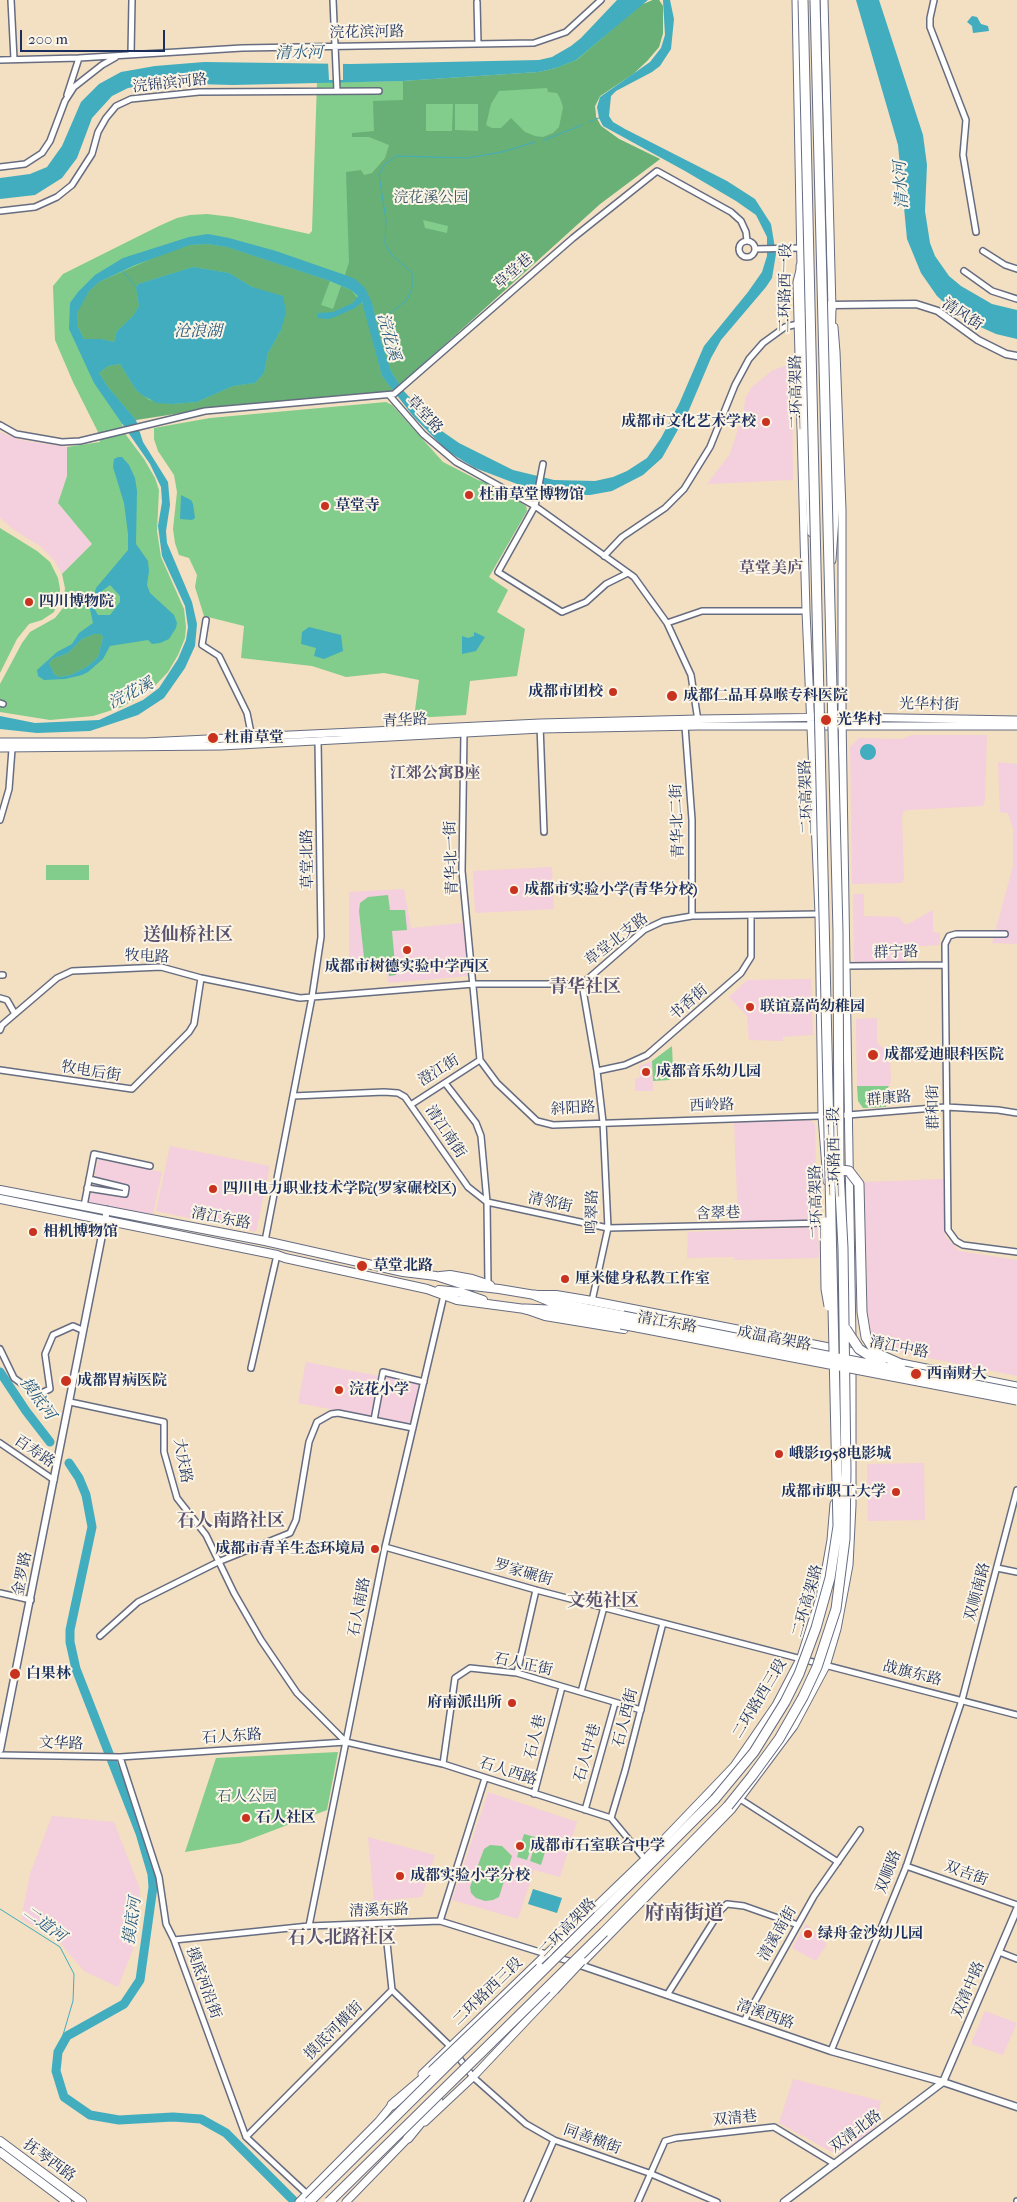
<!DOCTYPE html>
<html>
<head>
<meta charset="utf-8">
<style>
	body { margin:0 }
	#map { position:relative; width:1017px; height:2202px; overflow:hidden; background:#f3dfc1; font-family:"IM FELL French Canon",serif }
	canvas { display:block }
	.scale { position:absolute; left:20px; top:30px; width:145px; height:22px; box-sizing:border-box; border:2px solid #1b2f5e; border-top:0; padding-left:6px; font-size:15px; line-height:18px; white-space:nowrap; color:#1b2f5e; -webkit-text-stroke:4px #fcf5e5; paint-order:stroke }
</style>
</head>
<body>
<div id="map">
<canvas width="1017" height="2202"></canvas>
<div class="scale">200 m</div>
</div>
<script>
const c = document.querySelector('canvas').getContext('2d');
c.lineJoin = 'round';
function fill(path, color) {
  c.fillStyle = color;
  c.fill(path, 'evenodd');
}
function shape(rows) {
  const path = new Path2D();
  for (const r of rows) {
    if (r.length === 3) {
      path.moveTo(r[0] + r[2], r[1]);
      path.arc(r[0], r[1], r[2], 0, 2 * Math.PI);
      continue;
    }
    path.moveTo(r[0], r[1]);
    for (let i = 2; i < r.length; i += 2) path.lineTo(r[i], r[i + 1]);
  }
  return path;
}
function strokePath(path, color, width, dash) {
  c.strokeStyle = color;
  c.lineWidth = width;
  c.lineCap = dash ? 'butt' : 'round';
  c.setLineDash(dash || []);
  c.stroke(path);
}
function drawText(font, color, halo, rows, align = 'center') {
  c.font = font + ' "IM FELL French Canon","Noto Serif SC",serif';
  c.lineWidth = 4;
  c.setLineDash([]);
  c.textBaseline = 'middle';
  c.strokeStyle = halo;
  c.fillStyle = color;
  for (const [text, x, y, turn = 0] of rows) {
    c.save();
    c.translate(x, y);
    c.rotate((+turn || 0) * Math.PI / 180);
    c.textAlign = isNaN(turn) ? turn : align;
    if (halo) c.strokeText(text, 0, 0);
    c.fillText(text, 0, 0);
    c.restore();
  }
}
const built = shape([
	[792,364,793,480,707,484,730,454,743,414,746,397,752,387,773,370],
	[0,432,20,440,67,447,67,475,58,503,92,544,62,574,54,560,40,546,13,529,0,518],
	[912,735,987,735,985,800,983,806,907,810,903,812,902,818,904,878,902,883,852,884,850,747,859,738,901,739],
	[998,762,1017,764,1017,944,992,943,1013,866,1013,829,1008,813,1000,812],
	[552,867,554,909,475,913,473,871],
	[404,889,411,928,463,923,468,976,389,983,385,971,349,972,349,892],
	[853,894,864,894,864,916,899,917,906,925,933,910,933,932,940,933,940,945,906,947,906,964,857,964,854,961],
	[811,979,813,1035,783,1037,783,1041,749,1040,747,1016,729,997,747,980],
	[877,1018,877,1043,886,1050,890,1060,891,1081,889,1086,857,1086,856,1019],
	[652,1061,653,1091,635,1091,635,1079,640,1078,639,1066],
	[811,1120,815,1125,817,1215,813,1221,738,1222,734,1122],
	[170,1146,270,1166,256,1232,156,1211],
	[98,1159,162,1172,153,1215,89,1202],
	[943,1179,945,1236,959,1251,1017,1260,1017,1376,880,1348,872,1338,868,1315,864,1182],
	[818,1227,819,1258,734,1260,734,1257,687,1258,688,1232],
	[306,1362,379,1376,372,1415,367,1416,298,1403],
	[385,1375,417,1383,419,1388,411,1421,407,1424,382,1420,378,1415],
	[924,1463,925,1520,868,1521,867,1464],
	[488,1792,577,1822,560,1877,534,1870,518,1919,452,1900],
	[52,1816,114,1822,140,1889,136,1942,118,1987,84,1971,55,1937,21,1919,30,1874],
	[368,1837,435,1855,422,1897,374,1901],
	[806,1924,827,1944,816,1961,792,1948],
	[985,2011,1017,2023,1003,2055,971,2044],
	[793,2079,881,2101,876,2126,860,2141,843,2152,837,2153,830,2151,779,2123]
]);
const green = shape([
	[653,0,659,0,663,6,663,33,659,47,647,61,633,74,600,96,595,106,596,117,601,126,619,139,660,159,600,204,400,385,388,393,201,410,146,417,122,424,126,435,144,459,155,478,159,490,157,531,161,557,184,609,186,627,185,638,178,655,168,672,152,689,122,707,93,716,50,720,0,712,0,684,22,643,30,632,55,618,63,608,65,588,62,574,92,544,58,503,67,476,67,447,100,442,98,432,73,382,55,340,53,286,63,274,159,226,177,218,190,215,207,214,232,217,309,234,312,231,317,82,403,81,539,72,556,68,641,5],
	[386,402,392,405,443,462,478,480,491,484,526,506,527,511,489,577,508,590,497,612,525,629,517,676,470,681,466,715,414,718,419,680,384,673,346,677,312,666,241,658,244,626,204,616,195,587,197,575,189,558,179,555,175,543,173,529,177,492,174,475,158,451,154,439,154,428,210,418],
	[0,528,37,551,50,562,58,578,60,589,59,598,54,612,42,620,29,624,17,639,0,673],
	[46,865,89,865,89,880,46,880],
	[388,895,390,910,405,910,407,930,392,931,396,975,389,976,388,967,365,967,359,911,360,903,368,897],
	[672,1046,673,1070,671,1078,669,1080,653,1081,652,1061],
	[857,1086,889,1086,885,1092,886,1107,863,1108,858,1101],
	[338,1752,327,1810,240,1843,185,1852,216,1758],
	[524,1834,535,1837,527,1860,517,1857],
	[537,1838,548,1842,541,1865,530,1861],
	[490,1845,502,1846,512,1856,499,1897,493,1900,485,1901,476,1898,471,1893,470,1887,484,1849]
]);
const forest = shape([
	[653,0,659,0,663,6,663,33,659,47,647,61,633,74,600,96,595,106,596,117,601,126,619,139,660,159,600,204,400,385,391,371,384,353,372,303,345,275,349,262,346,172,361,170,364,175,372,173,385,158,389,145,369,137,352,137,352,133,374,131,373,101,403,100,403,81,539,72,556,68,577,60,641,5],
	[547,88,548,92,557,93,560,98,563,107,559,127,553,133,543,137,535,136,525,132,511,118,501,128,492,128,486,125,491,104,499,91],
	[426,104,453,104,452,131,426,131],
	[455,104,478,104,478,131,455,130],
	[423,220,448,226,447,233,425,228],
	[207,244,227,247,330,281,321,305,333,309,341,286,351,290,364,306,382,376,393,390,388,393,201,410,136,420,108,387,99,373,108,366,120,364,136,390,149,400,172,404,197,402,233,386,255,383,264,373,268,353,281,330,277,294,269,294,252,287,229,273,193,267,138,284,136,288,139,306,133,316,117,331,114,342,101,339,84,339,77,325,77,313,80,305,89,291,99,282,165,253,190,245],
	[94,634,101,634,103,637,98,657,88,666,71,675,59,677,54,674,49,663,52,659,68,653,82,639]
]);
const water = shape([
	[617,0,648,0,576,60,556,68,539,72,403,81,233,85,159,83,128,88,112,96,92,118,77,158,62,178,35,195,0,199,0,178,30,174,47,167,62,146,81,102,99,84,121,72,155,66,204,62,351,64,539,60,552,57,571,46,581,38],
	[663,0,670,0,674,19,671,49,660,66,652,72,616,91,611,96,609,116,613,122,625,129,727,181,755,199,771,224,776,254,772,278,766,287,721,340,711,358,689,410,662,458,643,475,612,491,590,495,570,495,551,494,525,487,475,468,447,451,413,416,382,376,362,302,355,308,337,316,329,319,317,318,318,313,333,312,353,303,358,296,351,290,330,281,227,247,207,244,190,245,135,265,99,282,89,291,77,313,77,325,84,339,101,339,114,342,117,331,133,316,139,306,136,288,138,284,193,267,229,273,252,287,283,296,286,312,281,330,268,353,264,373,255,383,233,386,197,402,172,404,157,403,142,395,136,390,120,364,108,366,99,373,108,387,136,420,143,442,168,482,170,505,166,531,167,543,192,602,197,624,195,646,185,668,164,698,138,715,90,731,37,733,0,729,0,716,35,723,99,720,143,700,159,688,178,659,186,640,188,627,185,606,162,556,158,526,162,502,161,487,150,464,94,383,69,329,70,303,78,292,95,275,123,258,189,237,208,234,229,238,276,251,345,275,355,279,365,288,372,303,381,341,391,371,403,390,436,427,459,443,513,470,554,480,595,481,613,477,627,471,647,458,661,438,679,404,704,346,748,292,762,272,767,256,767,237,756,215,736,201,685,171,603,126,599,118,597,107,600,97,650,62,661,48,665,35],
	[856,0,879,0,923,135,927,165,925,211,930,243,935,256,949,276,961,286,992,304,1017,310,1017,339,996,334,965,320,950,308,937,296,921,273,907,239,898,145],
	[972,16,977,17,981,24,988,26,989,31,973,33,972,26,967,22],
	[118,457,122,457,129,465,135,478,137,491,136,544,148,561,149,571,147,585,150,593,174,615,177,623,176,628,169,639,160,643,152,644,148,640,110,646,103,659,88,672,82,675,65,679,44,680,38,676,37,670,57,652,72,644,79,633,93,623,90,609,96,588,128,550,128,534,124,503,113,467,114,459],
	[110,585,120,596,120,602,110,615,98,615,94,608,98,594],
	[94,634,101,634,103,637,98,657,88,666,71,675,59,677,54,674,49,663,52,659,68,653,82,639],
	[181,495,191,500,193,504,195,518,192,520,180,519],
	[309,627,341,635,343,651,324,659,314,656,316,648,301,644,302,632],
	[474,632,485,637,476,651,462,654,462,636,468,638,474,636],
	[868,752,8],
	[533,1889,562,1898,557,1913,528,1904]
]);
const pier = shape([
	[328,62,343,62,343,80,329,80]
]);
const stream = shape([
	[589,122,601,117],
	[544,140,582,125],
	[122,270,137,288],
	[376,324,407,300,412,288,412,273,391,254,385,243,386,220,379,175,384,165,396,156,467,158,502,152,535,142],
	[0,1909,60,1947,74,1974,73,2001,58,2052]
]);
const river = shape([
	[0,1372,26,1411,50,1442],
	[69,1463,79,1478,86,1495,92,1527,70,1630,70,1642,76,1669,140,1833,152,1874,153,1887,140,1980,124,2004,67,2036,58,2052,56,2071,64,2097,90,2115,119,2120,173,2117,201,2119,226,2133,293,2200]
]);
const minor = shape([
	[11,0,14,59],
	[333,0,337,91],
	[934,0,930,18,930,27,966,120,963,155,976,232],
	[477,2,478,44],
	[131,54,132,0],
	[0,60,79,58,242,48,534,43,566,32,601,0],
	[67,95,79,58],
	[0,167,25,164,42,153,50,141,65,101,74,87,102,65,116,57],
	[0,211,35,207,57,197,72,185,92,154,98,132,106,118,116,106,131,99,199,92,379,91],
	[747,249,8],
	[755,249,801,248],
	[983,251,1005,265,1017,269],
	[964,271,992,291,1017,299],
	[390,396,423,434,456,462,535,506,634,577,667,623,691,675,698,721],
	[0,425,16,434,62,442,80,441,205,411,394,394,573,238,657,171,731,212,741,221,746,232,747,241],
	[543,464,535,506,498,572,562,612,586,602,606,584,628,573],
	[604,556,622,537,665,508,684,489,710,447,735,385,749,359,763,343,785,327,798,324],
	[206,620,202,645,219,656,247,713,252,738],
	[667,623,702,611,806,611],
	[0,703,3,704],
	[540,725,544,832],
	[685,726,692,820,692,916],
	[464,732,462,871,480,1060,497,1083,537,1121,553,1125,848,1115,946,1107,998,1110,1017,1113],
	[0,820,9,789,12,749],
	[1005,934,956,934,949,936,945,944,948,1230,956,1241,963,1245,1017,1252],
	[846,966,945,965],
	[0,975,3,975],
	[582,984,597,1071,603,1122,608,1228,592,1301],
	[0,998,7,1000,15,1014],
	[0,1030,2,1025,57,978,72,971,161,967,201,978,300,998,474,984,582,984,644,930,663,921,692,916,819,914],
	[0,1070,132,1089,189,1032,194,1024,201,978],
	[597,1071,625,1065,647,1055,741,973,751,957,751,916],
	[445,1083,476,1123,481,1136,487,1202,608,1228,825,1223],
	[293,1096,384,1092,398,1093,405,1097,468,1187,487,1202,488,1284],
	[412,1104,480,1060],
	[87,1188,125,1194,126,1188,89,1179],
	[84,1206,94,1154,150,1166],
	[265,1241,312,997,321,937,318,740],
	[0,1349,14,1378,37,1395,50,1389,45,1354,53,1335,73,1326,82,1330],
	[251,1368,277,1255],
	[70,1402,164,1422,164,1452,177,1498,206,1535,234,1593,261,1640,297,1693,346,1742],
	[374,1420,383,1372,424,1382],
	[0,1443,54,1480],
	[385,1547,536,1590,1017,1715],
	[997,1568,1017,1572],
	[0,1593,31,1600],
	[100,1636,138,1602,218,1562,290,1533,296,1520,309,1442,317,1422,331,1414,338,1413,413,1428],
	[517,1673,536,1590],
	[581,1692,604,1607],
	[0,1755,120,1757,346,1742,443,1764,611,1818,645,1859],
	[120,1757,159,1877,166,1924,174,1940,246,2137,307,2194],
	[443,1764,455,1678,470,1668,517,1673,641,1710],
	[534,1794,562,1687],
	[740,1799,838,1862],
	[585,1810,615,1703],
	[611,1818,625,1771,663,1623],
	[906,1866,1017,1905],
	[440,1921,485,1778],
	[309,1926,385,1547,444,1295],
	[174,1940,309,1926,440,1921,575,1963],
	[999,1952,1017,1959],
	[392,1990,451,2047,473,2077,526,2124,554,2140,649,2173,717,2202],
	[667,1995,720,1911,727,1904,744,1906,798,1925],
	[744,2021,814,1896,860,1830],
	[831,2051,906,1867,962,1700,1017,1490],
	[246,2137,392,1990,385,1924],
	[527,2202,554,2140],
	[638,2202,665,2141,676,2138,774,2127,835,2164],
	[1017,2202,1017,2201]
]);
const tertiary = shape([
	[831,305,916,304,938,311,978,340,1006,354,1017,356],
	[0,1750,107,1210],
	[580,1965,831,2051,943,2082,1017,2107],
	[784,2202,943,2082,1017,1909]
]);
const secondary = shape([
	[796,0,801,266,797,282,806,611,819,914,822,1116,827,1181],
	[824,0,832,309],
	[834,327,836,352,842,510,842,717,852,1339],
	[0,742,145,742,540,723,698,719,842,717,1017,720],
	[0,748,221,746,541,729,698,726,1017,726],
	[580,1965,732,1809,794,1726,826,1666,837,1629,849,1565,852,1505,852,1364],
	[422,2074,645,1859,734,1766,776,1705,801,1657,820,1597,826,1568,831,1540,834,1504],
	[425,2122,473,2077,558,1987],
	[299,2202,378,2122,395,2101],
	[346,2202,410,2136]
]);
const primary = shape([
	[0,1190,265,1241,403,1272,436,1276,464,1285,499,1289,535,1295,556,1295,592,1301,867,1355],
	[0,1199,277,1255,285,1258,427,1289,457,1300,525,1309,545,1316,624,1329],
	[440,1276,450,1275,472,1279,490,1285],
	[439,1290,460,1292,483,1300],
	[0,2141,82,2202],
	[0,2152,67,2202]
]);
const trunk = shape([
	[801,266,812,532],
	[831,305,830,351,835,503,831,560],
	[535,1295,552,1302,623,1316],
	[525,1309,548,1310,621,1324],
	[901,1364,1017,1387],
	[598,1916,715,1799],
	[604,1932,728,1806],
	[392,2105,432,2071],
	[408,2138,438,2101]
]);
const trunkBridge = shape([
	[834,1172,841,1170,849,1171,859,1184,862,1312,866,1337,876,1353,901,1364],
	[825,1222,826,1289,829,1306],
	[623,1316,1017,1393],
	[621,1324,1017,1400],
	[846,1329,859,1349,873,1358,882,1360],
	[715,1799,754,1752,785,1702,799,1674,816,1628,830,1578,838,1526,803,0],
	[728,1806,752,1776,779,1739,803,1697,817,1667,836,1609,845,1539,846,1471,843,1248,839,1171,838,932,815,0],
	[554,1990,581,1961],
	[432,2071,540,1968],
	[309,2202,598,1916],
	[329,2202,604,1932]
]);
const markers = [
	[766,422,5,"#c8321e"],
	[469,495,5,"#c8321e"],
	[325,506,5,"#c8321e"],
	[29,602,5,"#c8321e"],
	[613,692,5,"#c8321e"],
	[672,696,6,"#c8321e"],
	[826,720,6,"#c8321e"],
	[213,738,6,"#c8321e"],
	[514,890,5,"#c8321e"],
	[407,950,5,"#c8321e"],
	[750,1007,5,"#c8321e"],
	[873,1055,6,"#c8321e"],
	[646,1072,5,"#c8321e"],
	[213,1189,5,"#c8321e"],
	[33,1232,5,"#c8321e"],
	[362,1266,6,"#c8321e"],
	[565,1279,5,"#c8321e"],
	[916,1374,6,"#c8321e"],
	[66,1381,6,"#c8321e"],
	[339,1390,5,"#c8321e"],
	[779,1454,5,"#c8321e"],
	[896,1492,5,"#c8321e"],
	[375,1549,5,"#c8321e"],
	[15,1674,6,"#c8321e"],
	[512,1703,5,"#c8321e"],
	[246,1818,5,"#c8321e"],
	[520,1846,5,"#c8321e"],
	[400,1876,5,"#c8321e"],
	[808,1934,5,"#c8321e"]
];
const streetNames = [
	["浣花滨河路",367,33,-1],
	["浣锦滨河路",170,84,-6],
	["草堂巷",514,272,-41],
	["二环路西一段",786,288,-89],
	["清风街",962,315,33],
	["二环高架路",797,392,-91],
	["草堂路",424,415,47],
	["光华村街",929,705,1],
	["青华路",405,721,-3],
	["二环高架路",807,797,-92],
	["青华北二街",678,821,-92],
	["青华北一街",452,858,-92],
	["草堂北路",308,859,-91],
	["草堂北支路",617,940,-38],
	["群宁路",896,953,-1],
	["牧电路",147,957,2],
	["书香街",689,1003,-41],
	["澄江街",439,1071,-32],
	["牧电后街",91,1072,9],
	["群康路",889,1099,-5],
	["西岭路",712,1106,-2],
	["群和街",934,1107,-91],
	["斜阳路",573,1109,-3],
	["清江南街",445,1132,56],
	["二环路西二段",835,1152,-91],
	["二环高架路",817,1202,-92],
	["清邻街",550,1203,12],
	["鸣翠路",593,1212,-89],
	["含翠巷",718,1214,-2],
	["清江东路",221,1219,11],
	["清江东路",667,1323,10],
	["成温高架路",774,1339,11],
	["清江中路",899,1348,11],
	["百寿路",34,1452,34],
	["大庆路",182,1461,80],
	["罗家碾街",523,1573,16],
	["金罗路",23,1574,-79],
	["双顺南路",978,1592,-75],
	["二环高架路",808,1601,-74],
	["石人南路",360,1607,-79],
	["石人正街",523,1665,12],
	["战旗东路",912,1674,14],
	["二环路西三段",760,1699,-59],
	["石人西街",626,1718,-76],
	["石人东路",232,1737,-4],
	["石人巷",536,1737,-76],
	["文华路",61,1744,2],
	["石人中巷",588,1753,-74],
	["石人西路",508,1772,18],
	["双顺路",889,1872,-69],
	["双吉街",966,1874,20],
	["清溪东路",379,1911,-2],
	["二环高架路",568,1928,-46],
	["清溪南街",778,1934,-60],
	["摸底河沿街",203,1983,70],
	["双清中路",969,1990,-67],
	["二环路西三段",488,1992,-44],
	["清溪西路",765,2015,19],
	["摸底河横街",334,2031,-45],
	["双清巷",735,2119,-6],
	["双清北路",856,2132,-37],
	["同善横街",592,2140,20],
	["抚琴西路",49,2161,36]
];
const parkNames = [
	["浣花溪公园",431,198],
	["石人公园",247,1797]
];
const poiNames = [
	["成都市文化艺术学校",756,422,"right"],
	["杜甫草堂博物馆",479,495],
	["草堂寺",335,506],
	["四川博物院",39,602],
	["成都市团校",603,692,"right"],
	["成都仁品耳鼻喉专科医院",683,696],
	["光华村",837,720],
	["杜甫草堂",224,738],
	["成都市实验小学(青华分校)",524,890],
	["成都市树德实验中学西区",407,967,"center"],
	["联谊嘉尚幼稚园",760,1007],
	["成都爱迪眼科医院",884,1055],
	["成都音乐幼儿园",656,1072],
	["四川电力职业技术学院(罗家碾校区)",223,1189],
	["相机博物馆",43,1232],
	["草堂北路",373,1266],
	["厘米健身私教工作室",575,1279],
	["西南财大",927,1374],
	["成都胃病医院",77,1381],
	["浣花小学",349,1390],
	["峨影1958电影城",789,1454],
	["成都市职工大学",886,1492,"right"],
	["成都市青羊生态环境局",365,1549,"right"],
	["白果林",26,1674],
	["府南派出所",502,1703,"right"],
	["石人社区",256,1818],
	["成都市石室联合中学",530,1846],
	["成都实验小学分校",410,1876],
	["绿舟金沙幼儿园",818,1934]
];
const waterNames = [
	["清水河",299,54,-1],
	["清水河",902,185,-93],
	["沧浪湖",198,332],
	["浣花溪",388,337,75],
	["浣花溪",131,694,-27],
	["摸底河",37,1399,54],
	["摸底河",133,1921,-82],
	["二道河",44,1925,36]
];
const neighbourhoodNames = [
	["草堂美庐",771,569],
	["江郊公寓B座",435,774]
];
const quarterNames = [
	["送仙桥社区",188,936],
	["青华社区",585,988],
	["石人南路社区",231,1522],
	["文苑社区",603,1602],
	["石人北路社区",342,1939]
];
const districtNames = [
	["府南街道",684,1914]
];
fill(built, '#f4cfdd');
fill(green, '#82cd8b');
fill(forest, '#69b077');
fill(water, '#41adbf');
fill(pier, '#f3dfc1');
strokePath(stream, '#41adbf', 1);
strokePath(river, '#41adbf', 9);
strokePath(minor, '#676d81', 8);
strokePath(tertiary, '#676d81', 9);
strokePath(secondary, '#676d81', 9);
strokePath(primary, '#676d81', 10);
strokePath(trunk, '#676d81', 11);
strokePath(minor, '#fff', 5);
strokePath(tertiary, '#fff', 6);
strokePath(secondary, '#fff', 7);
strokePath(primary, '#fff', 8);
strokePath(trunk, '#fff', 9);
strokePath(trunkBridge, '#676d81', 11, []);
strokePath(trunkBridge, '#fff', 9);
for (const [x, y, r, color] of markers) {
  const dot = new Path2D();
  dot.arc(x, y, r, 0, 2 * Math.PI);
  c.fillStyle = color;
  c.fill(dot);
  strokePath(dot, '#fcf5e5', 2);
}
drawText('15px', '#1b2f5e', '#fcf5e5', streetNames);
drawText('15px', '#355669', '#fcf5e5', parkNames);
drawText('bold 15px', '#1b2f5e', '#fcf5e5', poiNames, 'left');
drawText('italic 16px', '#285b80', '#fcf5e5', waterNames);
drawText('bold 16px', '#595371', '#fcf5e5', neighbourhoodNames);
drawText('bold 18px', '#595371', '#fcf5e5', quarterNames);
drawText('bold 20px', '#595371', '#fcf5e5', districtNames);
</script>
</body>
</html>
